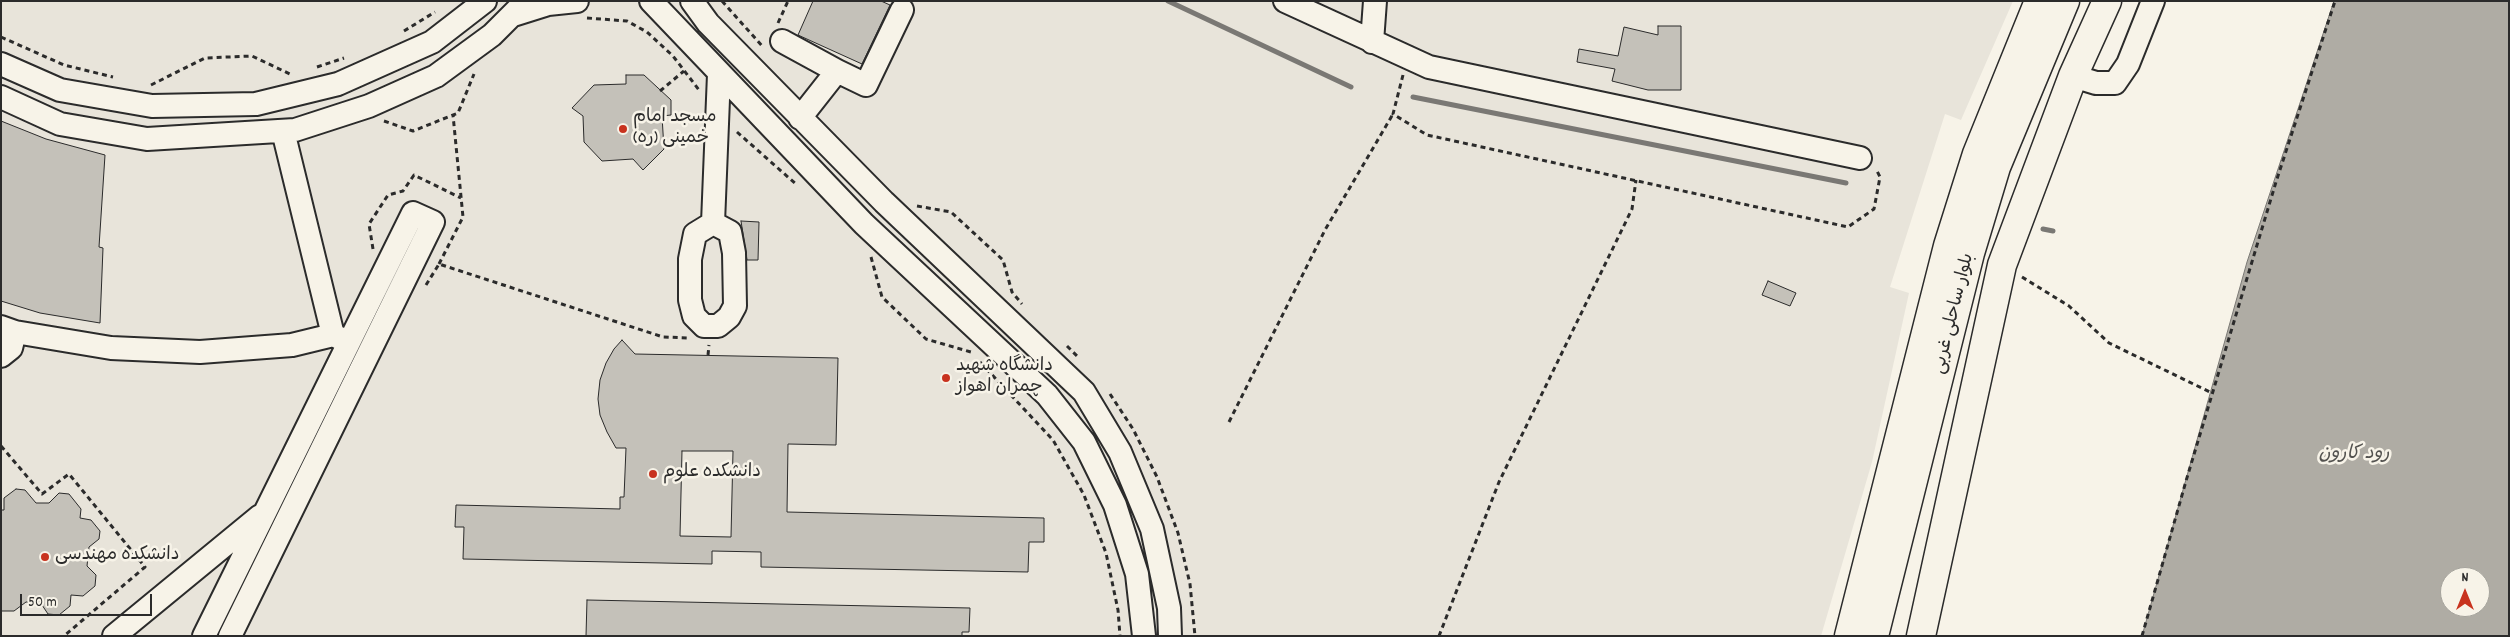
<!DOCTYPE html>
<html>
<head>
<meta charset="utf-8">
<style>
	body { margin:0 }
	#map { position:relative; width:2510px; height:637px; overflow:hidden; background:#f7f3e8; font-family:Dekko,sans-serif }
	canvas { display:block }
	.frame { position:absolute; inset:0; border:2px solid #2b2b2b; pointer-events:none }
	.north { position:absolute; left:2440px; top:567px; width:50px; height:50px; box-sizing:border-box; background:#f7f3e8; border:1px solid #a5a39c; border-radius:50%; rotate:0deg; font-size:14px; font-weight:700; line-height:20px; text-align:center; color:#2b2b2b }
	.north::after { content:''; display:block; margin:auto; width:18px; height:22px; background:#c8321e; clip-path:polygon(50% 0,100% 100%,50% 72%,0 100%) }
	.scale { position:absolute; left:20px; top:594px; width:132px; height:22px; box-sizing:border-box; border:2px solid #2b2b2b; border-top:0; padding-left:6px; font-size:15px; line-height:18px; white-space:nowrap; color:#2b2b2b; -webkit-text-stroke:4px #f7f3e8; paint-order:stroke }
</style>
</head>
<body>
<div id="map">
<canvas width="2510" height="637"></canvas>
<div class="frame"></div>
<div class="north">N</div>
<div class="scale">50 m</div>
</div>
<script>
const c = document.querySelector('canvas').getContext('2d');
c.lineJoin = 'round';
function fill(path, color) {
  c.fillStyle = color;
  c.fill(path, 'evenodd');
}
function shape(rows) {
  const path = new Path2D();
  for (const r of rows) {
    path.moveTo(r[0], r[1]);
    for (let i = 2; i < r.length; i += 2) path.lineTo(r[i], r[i + 1]);
  }
  return path;
}
function strokePath(path, color, width, dash) {
  c.strokeStyle = color;
  c.lineWidth = width;
  c.lineCap = dash ? 'butt' : 'round';
  c.setLineDash(dash || []);
  c.stroke(path);
}
function drawText(font, color, halo, rows, align = 'center') {
  c.font = font + ' Dekko,"Playpen Sans Arabic",sans-serif';
  c.lineWidth = 5;
  c.setLineDash([]);
  c.textBaseline = 'middle';
  c.strokeStyle = halo;
  c.fillStyle = color;
  for (const [text, x, y, turn = 0] of rows) {
    c.save();
    c.translate(x, y);
    c.rotate((+turn || 0) * Math.PI / 180);
    c.textAlign = isNaN(turn) ? turn : align;
    if (halo) c.strokeText(text, 0, 0);
    c.fillText(text, 0, 0);
    c.restore();
  }
}
const built = shape([
	[1,1,2013,1,1961,120,1945,114,1890,287,1909,293,1872,462,1821,636,1,636]
]);
const water = shape([
	[2334,1,2509,1,2509,636,2142,636,2247,262,2334,1],
	[2450,577,2480,577,2480,607,2450,607,2450,577]
]);
const stream = shape([
	[1168,1,1351,87],
	[1413,97,1846,183],
	[2043,229,2053,231]
]);
const building = shape([
	[813,1,881,1,890,5,862,64,798,35,813,1],
	[1658,26,1681,26,1681,90,1648,90,1612,81,1615,69,1577,62,1579,49,1618,56,1624,27,1658,35,1658,26],
	[626,75,644,75,671,100,671,115,662,116,664,149,643,170,633,159,602,161,584,142,583,116,572,108,594,85,626,84,626,75],
	[1,121,46,139,105,155,99,247,103,248,100,323,40,313,1,301,1,121],
	[741,221,759,222,758,260,747,260,741,221],
	[1768,281,1796,293,1790,306,1762,295,1768,281],
	[622,340,635,354,838,358,836,445,788,444,787,512,1044,518,1044,542,1029,542,1028,572,761,567,761,552,712,551,712,564,463,559,464,527,455,527,456,505,620,509,620,497,624,497,626,448,616,448,607,432,600,415,598,399,600,380,606,363,614,349,622,340],
	[682,451,733,451,731,537,680,536,682,451],
	[16,489,25,490,36,503,49,503,59,493,69,494,81,509,80,518,91,520,100,531,99,539,89,547,87,566,96,575,95,586,83,596,71,595,70,606,59,615,48,614,40,602,26,602,14,611,1,611,1,510,4,510,4,498,16,489],
	[587,600,970,608,969,632,962,632,962,636,586,636,587,600]
]);
const path = shape([
	[722,1,763,47],
	[587,18,627,21,647,32,673,56,699,90],
	[778,23,788,1],
	[404,31,435,12],
	[1,37,64,65,113,77],
	[317,67,344,58],
	[1403,75,1393,114,1427,135,1848,227,1874,209,1880,177,1876,169],
	[151,85,205,58,252,56,292,75],
	[660,91,684,71],
	[384,121,413,131,458,113,474,74],
	[737,132,797,185],
	[917,206,951,212,1003,260,1012,292,1022,304],
	[373,249,369,224,388,195,403,191,414,175,461,198],
	[871,257,882,297,926,339,971,352],
	[439,264,463,217,453,115],
	[2022,277,2069,306,2109,343,2212,393],
	[426,285,439,264,663,337,689,338],
	[1067,346,1078,357],
	[708,355,709,345],
	[980,362,1053,440,1084,495,1106,553,1118,610,1120,636],
	[1110,394,1133,429,1157,477,1178,533,1190,584,1195,636],
	[1229,422,1325,230,1393,114],
	[1,446,42,494,69,474,145,567,64,636],
	[1439,636,1499,482,1632,209,1636,180],
	[2142,636,2186,481,2276,182,2335,1]
]);
const minor = shape([
	[651,1,864,224,1047,395,1084,442,1115,505,1137,574,1144,636],
	[692,1,708,23,884,202,1084,392,1120,452,1152,529,1169,608,1170,636],
	[1285,1,1429,67,1860,158],
	[513,15,548,4,577,1],
	[782,41,837,71,800,118],
	[1372,42,1375,1],
	[1,64,60,90,152,106,256,104,338,84,432,42,485,1],
	[837,71,866,85,902,10],
	[2073,76,2096,83,2115,83,2128,64,2153,1],
	[1,97,60,124,147,139,295,130,369,106,436,76,492,35,526,1],
	[283,131,333,335,346,341],
	[713,223,730,232,734,253,735,306,729,317,718,326,704,326,694,316,690,300,690,259,695,234,713,223],
	[713,223,719,74],
	[1,327,15,332,111,348,200,352,292,345,333,335],
	[1,356,11,348,15,332],
	[114,636,260,516],
	[204,636,413,213,433,222,230,636]
]);
const major = shape([
	[1849,636,1948,246,1977,154,2039,1],
	[1874,636,1970,253,1996,167,2065,1],
	[1921,636,2002,265,2073,76,2107,1]
]);
const markers = [
	[623,129,5,"#c8321e"],
	[946,378,5,"#c8321e"],
	[653,474,5,"#c8321e"],
	[45,557,5,"#c8321e"]
];
const poiNames = [
	["مسجد امام",633,119],
	["خمینی (ره)",633,140],
	["دانشگاه شهید",956,368],
	["چمران اهواز",956,389],
	["دانشکده علوم",663,474],
	["دانشکده مهندسی",55,557]
];
const streetNames = [
	["بلوار ساحلی غربی",1955,314,-76]
];
const waterNames = [
	["رود کارون",2354,455]
];
fill(built, '#e8e4da');
fill(water, '#afaca4');
strokePath(water, '#7a7874', 1);
strokePath(stream, '#7a7874', 5);
fill(building, '#c4c1b9');
strokePath(building, '#2b2b2b', 1);
strokePath(minor, '#2b2b2b', 26);
strokePath(major, '#2b2b2b', 31);
strokePath(path, '#2b2b2b', 3, [5, 4]);
strokePath(minor, '#f7f3e8', 22);
strokePath(major, '#f7f3e8', 28);
for (const [x, y, r, color] of markers) {
  const dot = new Path2D();
  dot.arc(x, y, r, 0, 2 * Math.PI);
  c.fillStyle = color;
  c.fill(dot);
  strokePath(dot, '#f7f3e8', 2);
}
drawText('18px', '#2b2b2b', '#f7f3e8', poiNames, 'left');
drawText('18px', '#2b2b2b', '#f7f3e8', streetNames);
drawText('italic 19px', '#53524f', '#f7f3e8', waterNames);
</script>
</body>
</html>
